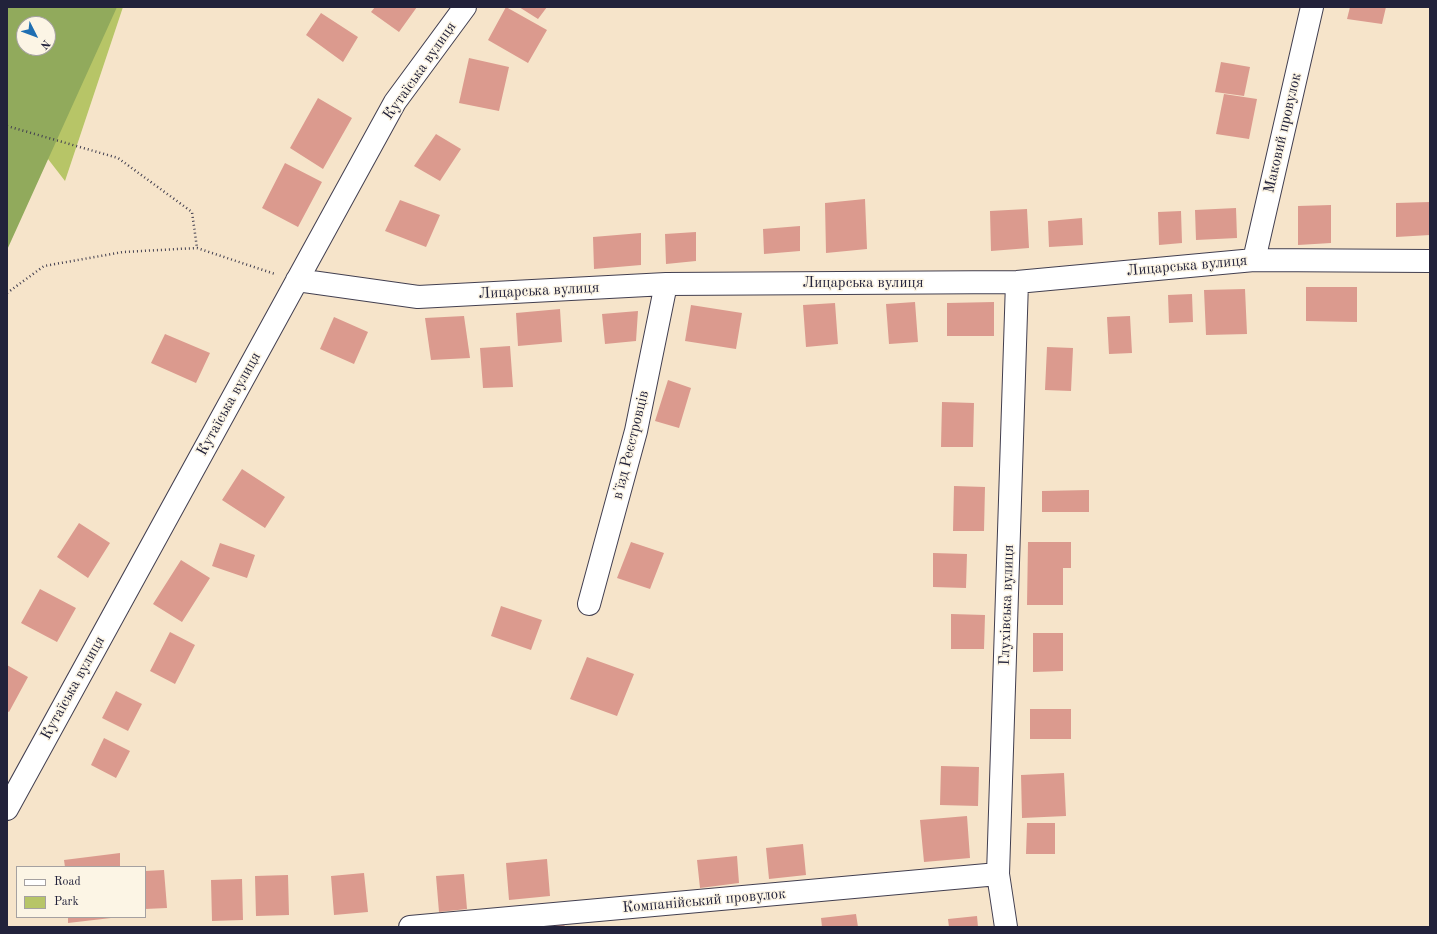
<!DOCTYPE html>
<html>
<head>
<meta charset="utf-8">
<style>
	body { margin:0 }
	#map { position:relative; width:1437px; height:934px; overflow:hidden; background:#f6e4ca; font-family:"Old Standard TT",serif }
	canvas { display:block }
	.frame { position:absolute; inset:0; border:8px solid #22223b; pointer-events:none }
	.legend { position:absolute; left:16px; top:866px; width:130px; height:52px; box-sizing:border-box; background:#fcf5e5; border:1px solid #a5a1a1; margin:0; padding:5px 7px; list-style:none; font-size:12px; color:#22223b }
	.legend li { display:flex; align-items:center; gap:8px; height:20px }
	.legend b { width:20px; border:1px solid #a5a1a1 }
	.north { position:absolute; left:16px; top:16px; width:40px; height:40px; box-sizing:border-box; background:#fcf5e5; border:1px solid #a5a1a1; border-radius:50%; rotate:132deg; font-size:11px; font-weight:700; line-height:16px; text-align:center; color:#22223b }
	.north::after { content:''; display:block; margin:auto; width:14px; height:18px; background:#1f6fb2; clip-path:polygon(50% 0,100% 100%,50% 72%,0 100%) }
</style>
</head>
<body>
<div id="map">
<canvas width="1437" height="934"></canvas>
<div class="frame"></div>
<ul class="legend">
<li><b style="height:5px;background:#fff"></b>Road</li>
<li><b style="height:11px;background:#b7c567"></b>Park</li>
</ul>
<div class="north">N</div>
</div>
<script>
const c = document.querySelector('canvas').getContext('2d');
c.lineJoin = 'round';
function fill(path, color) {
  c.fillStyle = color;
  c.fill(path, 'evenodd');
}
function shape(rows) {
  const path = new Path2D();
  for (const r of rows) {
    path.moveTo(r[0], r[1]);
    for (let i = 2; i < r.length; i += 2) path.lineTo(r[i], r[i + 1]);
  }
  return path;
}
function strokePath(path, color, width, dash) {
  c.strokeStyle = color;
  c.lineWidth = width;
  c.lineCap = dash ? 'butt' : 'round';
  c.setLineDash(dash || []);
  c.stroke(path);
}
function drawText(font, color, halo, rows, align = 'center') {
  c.font = font + ' "Old Standard TT",serif';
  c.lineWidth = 3;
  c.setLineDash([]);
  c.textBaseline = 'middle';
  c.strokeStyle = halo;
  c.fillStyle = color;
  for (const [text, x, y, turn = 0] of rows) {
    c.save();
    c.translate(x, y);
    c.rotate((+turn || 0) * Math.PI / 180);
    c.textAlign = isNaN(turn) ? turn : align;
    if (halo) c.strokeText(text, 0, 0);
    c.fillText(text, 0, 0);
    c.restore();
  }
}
const green = shape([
	[7,7,123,7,65,181,7,106],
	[24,24,48,24,48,48,24,48]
]);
const forest = shape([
	[7,7,117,7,7,250],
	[24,24,48,24,48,48,24,48]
]);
const building = shape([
	[375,7,417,7,399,32,371,12],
	[506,7,547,30,528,63,488,40],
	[519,7,547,7,538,19],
	[1350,7,1386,7,1382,24,1347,19],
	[321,13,358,37,343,62,306,35],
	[469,58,509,67,499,111,459,103],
	[1221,62,1250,67,1244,96,1215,92],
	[1224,94,1257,99,1249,139,1216,134],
	[318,98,352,118,323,169,290,148],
	[436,134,461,149,440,181,414,166],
	[285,163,322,182,298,227,262,208],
	[865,199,867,249,826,253,825,203],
	[400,200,440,215,426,247,385,231],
	[1430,202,1430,235,1396,237,1396,203],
	[1331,205,1331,243,1298,245,1298,206],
	[1236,208,1237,238,1196,240,1195,210],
	[1027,209,1029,248,991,251,990,211],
	[1181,211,1182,243,1159,245,1158,212],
	[1082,218,1083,245,1049,247,1048,221],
	[800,226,800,251,764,254,763,229],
	[696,232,696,261,666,264,665,234],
	[641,233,641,265,594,269,593,237],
	[1306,287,1357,287,1357,322,1306,321],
	[1245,289,1247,334,1206,335,1204,290],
	[1192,294,1193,322,1169,323,1168,295],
	[915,302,918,342,889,344,886,304],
	[994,302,994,336,947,336,947,303],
	[835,303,838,344,806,347,803,305],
	[691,305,742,313,736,349,685,341],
	[560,309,562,342,518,346,516,313],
	[638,311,636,341,605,344,602,314],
	[464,316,470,358,431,360,425,318],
	[1130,316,1132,353,1109,354,1107,317],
	[334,317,368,332,354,364,320,349],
	[165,334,210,353,196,383,151,363],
	[510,346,513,387,483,388,480,348],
	[1047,347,1073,348,1071,391,1045,390],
	[668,380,691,388,679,428,655,421],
	[942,402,974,403,973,447,941,447],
	[242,469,285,497,265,528,222,500],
	[954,486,985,487,984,531,953,531],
	[1089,490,1089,512,1042,512,1042,491],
	[79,523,110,543,88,578,57,557],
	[631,542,664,553,650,589,617,578],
	[1028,542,1071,542,1071,568,1063,568,1063,605,1027,605],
	[220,543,255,555,247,578,212,566],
	[933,553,967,554,966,588,933,587],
	[181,560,210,578,182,622,153,604],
	[40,589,76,608,57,642,21,623],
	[501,606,542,620,531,650,491,636],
	[951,614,985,615,984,649,951,649],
	[170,632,195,645,175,684,150,671],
	[1033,633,1063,633,1063,671,1033,672],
	[587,657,634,674,617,716,570,699],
	[7,665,28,677,9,712,7,711],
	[116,691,142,704,128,731,102,718],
	[1030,709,1071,709,1071,739,1030,739],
	[104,738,130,751,116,778,91,765],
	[941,766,979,767,978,806,940,805],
	[1064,773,1066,816,1022,818,1021,775],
	[967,816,970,858,924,862,920,820],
	[1027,823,1055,823,1055,854,1026,854],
	[803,844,806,875,769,879,766,848],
	[120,853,120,867,65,867,64,860],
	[737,856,739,883,700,888,697,860],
	[547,859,550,896,509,900,506,863],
	[164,870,167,908,145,909,145,871],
	[364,873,368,912,334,915,331,876],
	[464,874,467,909,439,912,436,876],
	[288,875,289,915,256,916,255,876],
	[242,879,243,920,212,921,211,880],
	[856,914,858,927,822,927,821,918],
	[977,916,978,927,949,927,948,919],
	[68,917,111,917,111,918,68,923],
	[564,924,565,927,535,927,535,926]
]);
const path = shape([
	[7,126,118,158,192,212,197,248],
	[7,293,44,266,123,252,197,248,275,274]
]);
const street = shape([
	[1254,260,1312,7],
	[297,280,418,297,666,284,1017,282,1254,260,1430,261],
	[589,604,636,431,666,284],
	[7,809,395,102,465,7],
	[410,927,998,874],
	[1006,927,998,874,1017,282]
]);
const streetNames = [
	["Кутаїська вулиця",420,71,-55],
	["Маковий провулок",1283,133,-77],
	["Лицарська вулиця",1187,266,-5],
	["Лицарська вулиця",863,283],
	["Лицарська вулиця",539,291,-3],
	["Кутаїська вулиця",229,404,-61],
	["в'їзд Реєстровців",631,445,-76],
	["Глухівська вулиця",1007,605,-88],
	["Кутаїська вулиця",73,688,-61],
	["Компанійський провулок",704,901,-5]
];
fill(green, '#b7c567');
fill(forest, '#91aa5c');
fill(building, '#db9a8e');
strokePath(street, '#423f50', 24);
strokePath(path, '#423f50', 2.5, [1, 3]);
strokePath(street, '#fff', 22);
drawText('15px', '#22223b', '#fcf5e5', streetNames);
</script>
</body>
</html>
